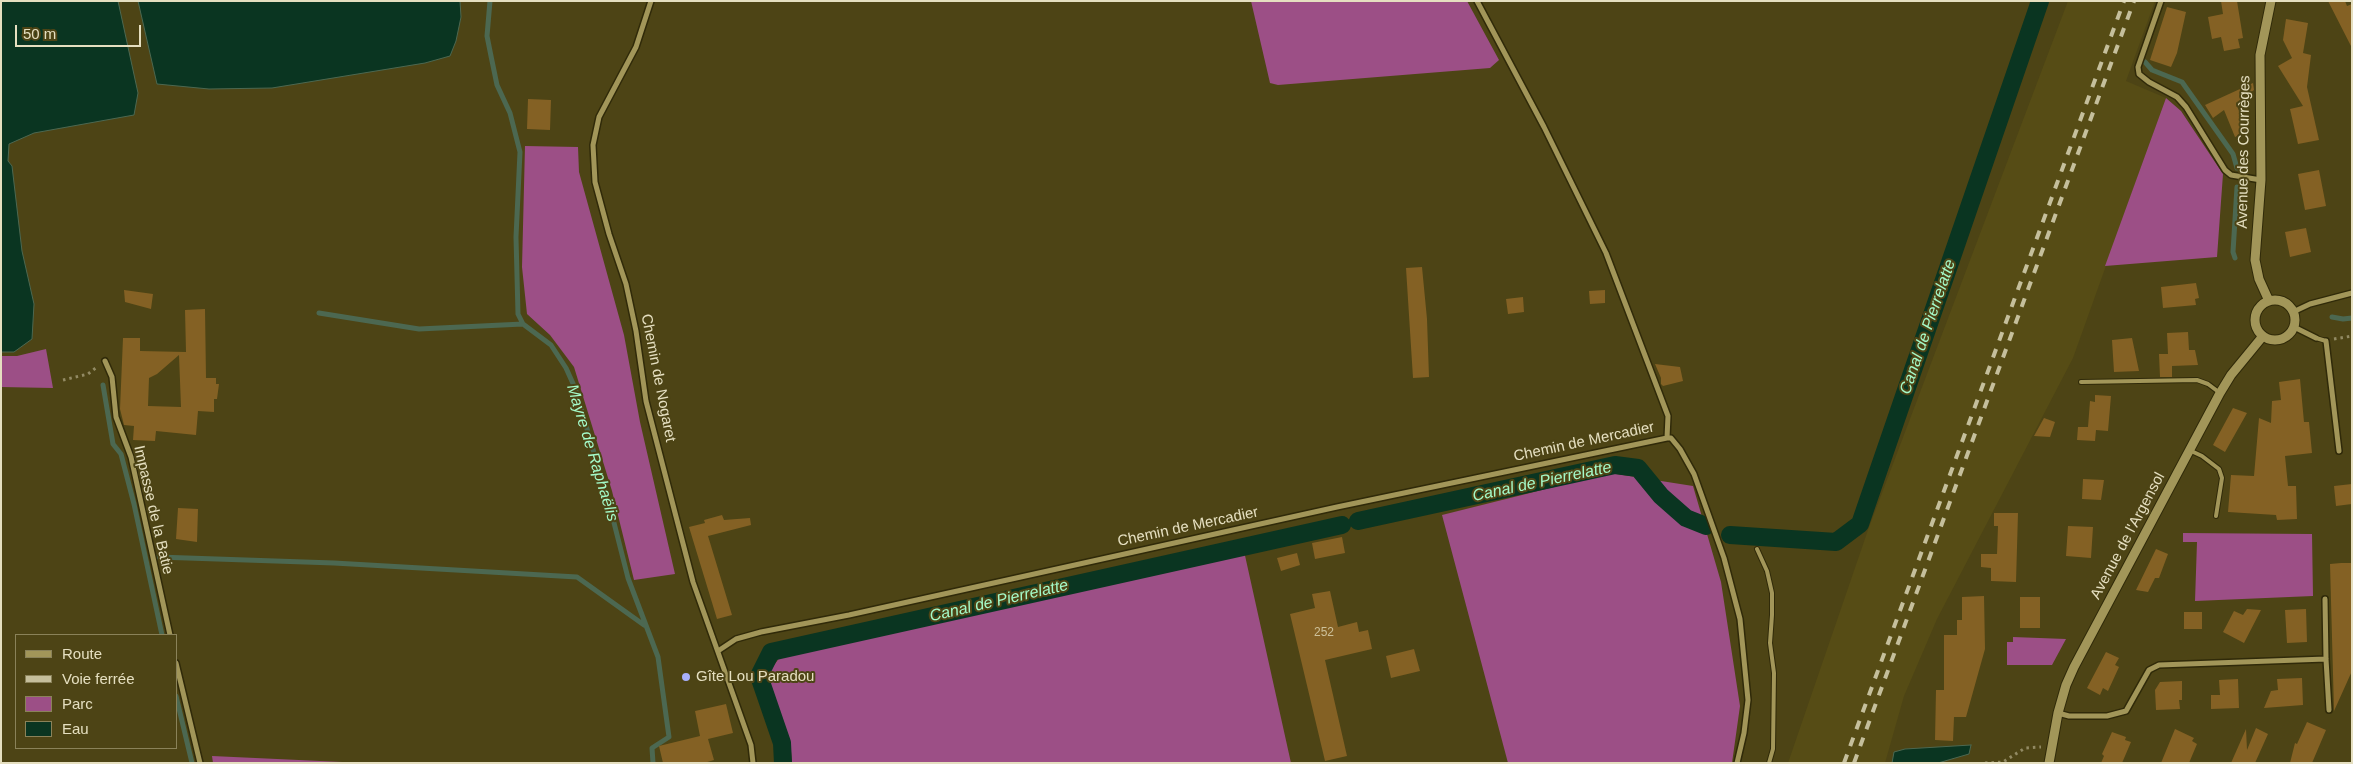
<!DOCTYPE html>
<html>
<head>
<meta charset="utf-8">
<style>
	body { margin:0 }
	#map { position:relative; width:2353px; height:764px; overflow:hidden; background:#4d4415; font-family:Arial,sans-serif }
	canvas { display:block }
	.frame { position:absolute; inset:0; border:2px solid #e5dfc0; pointer-events:none }
	.legend { position:absolute; left:15px; top:634px; width:162px; height:115px; box-sizing:border-box; background:#4d4415; border:1px solid #8a8259; margin:0; padding:6px 9px; list-style:none; font-size:15px; color:#e5dfc0 }
	.legend li { display:flex; align-items:center; gap:10px; height:25px }
	.legend b { width:25px; border:1px solid #8a8259 }
	.scale { position:absolute; left:15px; top:25px; width:126px; height:22px; box-sizing:border-box; border:2px solid #e5dfc0; border-top:0; padding-left:6px; font-size:15px; line-height:18px; white-space:nowrap; color:#e5dfc0; -webkit-text-stroke:4px #4d4415; paint-order:stroke }
</style>
</head>
<body>
<div id="map">
<canvas width="2353" height="764"></canvas>
<div class="frame"></div>
<ul class="legend">
<li><b style="height:6px;background:#a29659"></b>Route</li>
<li><b style="height:6px;background:#c5bf9c"></b>Voie ferrée</li>
<li><b style="height:14px;background:#9c4f86"></b>Parc</li>
<li><b style="height:14px;background:#0a3521"></b>Eau</li>
</ul>
<div class="scale">50 m</div>
</div>
<script>
const c = document.querySelector('canvas').getContext('2d');
c.lineJoin = 'round';
function fill(path, color) {
  c.fillStyle = color;
  c.fill(path, 'evenodd');
}
function shape(rows) {
  const path = new Path2D();
  for (const r of rows) {
    if (r.length === 3) {
      path.moveTo(r[0] + r[2], r[1]);
      path.arc(r[0], r[1], r[2], 0, 2 * Math.PI);
      continue;
    }
    path.moveTo(r[0], r[1]);
    for (let i = 2; i < r.length; i += 2) path.lineTo(r[i], r[i + 1]);
  }
  return path;
}
function strokePath(path, color, width, dash) {
  c.strokeStyle = color;
  c.lineWidth = width;
  c.lineCap = dash ? 'butt' : 'round';
  c.setLineDash(dash || []);
  c.stroke(path);
}
function drawText(font, color, halo, rows, align = 'center') {
  c.font = font + ' Arial,sans-serif';
  c.lineWidth = 4;
  c.setLineDash([]);
  c.textBaseline = 'middle';
  c.strokeStyle = halo;
  c.fillStyle = color;
  for (const [text, x, y, turn = 0] of rows) {
    c.save();
    c.translate(x, y);
    c.rotate((+turn || 0) * Math.PI / 180);
    c.textAlign = isNaN(turn) ? turn : align;
    if (halo) c.strokeText(text, 0, 0);
    c.fillText(text, 0, 0);
    c.restore();
  }
}
const built = shape([
	[2068,1,2155,1,2126,81,2166,98,2073,358,1937,619,1904,696,1885,763,1788,763,1868,530]
]);
const green = shape([
	[1251,1,1467,1,1499,60,1490,68,1278,85,1270,83],
	[2166,98,2181,111,2223,174,2217,257,2105,266],
	[525,146,578,147,579,172,624,335,640,422,675,574,634,580,612,491,574,367,550,335,527,314,522,267],
	[46,349,53,388,1,387,1,356,17,356],
	[1610,473,1693,486,1721,582,1740,706,1732,763,1508,763,1442,515],
	[2183,533,2312,534,2313,596,2195,601,2197,542,2183,542],
	[1244,551,1291,763,792,763,790,740,766,676,780,657],
	[2013,637,2066,639,2052,665,2007,665,2007,642,2013,642],
	[212,756,364,763,213,763]
]);
const water = shape([
	[1,1,118,1,138,93,134,115,34,133,9,144,8,161,12,166,22,251,34,304,32,339,14,352,1,352,1,1],
	[138,1,460,1,461,17,456,41,450,56,425,63,272,88,209,89,157,84,138,1],
	[1971,745,1969,754,1938,763,1892,763,1894,752,1905,749,1971,745]
]);
const stream = shape([
	[490,1,487,36,491,56,497,85,510,113,520,152,516,237,518,314,523,324,551,345,566,368,575,388,611,511,628,578,658,657,669,737,652,748,653,763],
	[2145,62,2152,70,2182,82,2233,154,2237,168],
	[2235,258,2233,252,2237,187],
	[319,313,419,329,523,324],
	[2332,317,2343,319,2352,318],
	[103,385,113,444,121,454,134,504,162,635],
	[158,557,334,563,577,577,644,625],
	[176,696,192,763]
]);
const canal = shape([
	[1358,521,1615,465,1638,468,1661,496,1686,518,1706,526],
	[1730,535,1836,542,1860,524,2040,1],
	[783,763,782,743,759,676,771,652,1342,525]
]);
const building = shape([
	[2221,1,2237,1,2243,38,2238,39,2240,48,2224,51,2221,37,2212,39,2208,17,2223,14],
	[2328,1,2345,1,2347,6,2352,4,2352,48],
	[2167,7,2186,12,2177,53,2171,67,2150,60],
	[2286,19,2308,23,2303,53,2311,55,2307,87,2319,140,2298,144,2290,109,2303,106,2278,66,2292,58,2283,40],
	[2253,83,2254,90,2236,103,2247,132,2235,137,2224,110,2213,118,2205,105],
	[528,99,551,100,550,130,527,129],
	[2319,170,2326,206,2305,210,2298,174],
	[2306,228,2311,252,2290,257,2285,232],
	[1422,267,1427,319,1429,377,1413,378,1406,268],
	[2196,283,2199,298,2195,299,2196,305,2163,308,2161,287],
	[124,290,153,294,151,309,125,302],
	[1605,290,1605,303,1590,304,1589,291],
	[1523,297,1524,312,1508,314,1506,299],
	[205,309,206,378,216,378,216,384,219,384,217,399,214,399,214,412,198,411,196,435,156,431,155,441,133,440,134,426,124,425,120,409,123,338,140,338,140,351,186,352,185,310],
	[179,355,181,407,148,406,149,378,157,374],
	[2188,332,2189,350,2195,350,2198,365,2172,366,2172,377,2160,377,2159,354,2168,354,2167,333],
	[2132,338,2139,371,2114,372,2112,340],
	[1655,364,1680,367,1683,381,1663,386,1661,384,1661,378],
	[2300,379,2304,422,2309,422,2312,453,2285,456,2288,486,2296,486,2297,519,2277,520,2276,515,2228,512,2231,475,2254,476,2259,418,2271,423,2272,401,2281,400,2279,382],
	[2095,395,2111,396,2108,431,2096,430,2095,441,2077,440,2078,427,2088,427,2090,401,2095,402],
	[2233,408,2247,413,2225,452,2213,445],
	[2044,418,2055,422,2050,437,2034,436],
	[2083,479,2104,480,2101,500,2082,499],
	[2352,484,2352,504,2336,506,2334,486],
	[178,508,198,509,197,542,176,539],
	[1994,513,2018,513,2016,582,1991,581,1991,568,1981,567,1981,554,1997,554,1998,526,1994,526],
	[722,515,724,520,750,518,751,525,708,536,732,615,717,619,689,527,705,523,704,520],
	[2068,526,2093,527,2091,558,2066,556],
	[1342,537,1345,553,1315,559,1312,543],
	[2156,549,2168,554,2159,578,2155,578,2148,592,2136,590],
	[1297,553,1300,565,1281,571,1277,558],
	[2341,563,2352,563,2352,671,2334,711,2330,564],
	[1330,591,1338,627,1357,622,1359,632,1368,630,1372,649,1325,660,1347,756,1325,761,1290,614,1315,608,1312,594],
	[1984,596,1985,649,1966,717,1954,717,1953,741,1935,740,1936,690,1944,690,1944,635,1957,635,1957,620,1962,620,1962,597],
	[2020,597,2040,597,2040,628,2020,628],
	[2247,609,2261,610,2244,643,2223,632,2234,611,2243,615],
	[2306,609,2307,642,2287,643,2285,610],
	[2184,612,2202,612,2202,629,2184,629],
	[1414,649,1420,671,1391,678,1386,656],
	[2106,652,2119,658,2115,665,2119,667,2108,691,2103,688,2100,695,2087,688],
	[2302,678,2303,705,2264,708,2271,691,2278,690,2277,679],
	[2238,679,2239,708,2211,709,2211,695,2220,695,2219,680],
	[2182,681,2182,700,2179,700,2180,709,2156,710,2155,690,2160,682],
	[726,704,733,733,708,739,714,760,704,763,663,763,659,746,700,736,695,711],
	[2307,722,2326,730,2312,763,2290,763,2295,743,2297,744],
	[2256,728,2268,734,2255,763,2231,763,2246,729,2247,750],
	[2175,729,2194,738,2192,741,2197,744,2189,763,2161,763],
	[2112,732,2126,737,2125,740,2131,742,2122,763,2101,763,2104,756,2102,754]
]);
const path = shape([
	[2334,339,2352,336],
	[63,380,88,374,97,367],
	[1985,763,2003,762,2025,748,2041,747]
]);
const service = shape([
	[2316,338,2326,341],
	[2081,382,2197,380,2208,384,2220,393],
	[2189,450,2202,456,2219,469,2222,478,2216,516],
	[1757,549,1767,571,1772,593,1772,615,1770,643,1774,673,1773,749,1769,763]
]);
const minor = shape([
	[651,1,636,47,599,117,593,145,595,182,609,234,626,284,636,331,646,401,693,582,751,745,753,763],
	[1477,1,1544,127,1606,253,1668,416,1667,438],
	[2161,1,2138,67,2139,74,2149,82,2177,97,2186,107,2225,170,2231,175,2261,180],
	[2293,312,2310,304,2352,293],
	[2294,327,2316,338],
	[2326,341,2339,451],
	[105,361,112,377,116,417,131,457,170,635],
	[2325,599,2326,659,2329,710],
	[718,651,736,639,761,632,849,615,1337,507,1667,438,1671,438,1680,449,1694,474,1724,558,1740,619,1748,700,1744,733,1737,763],
	[176,663,200,763],
	[2058,713,2069,716,2107,716,2126,711,2149,670,2159,665,2326,659]
]);
const tertiary = shape([
	[2275,320,20],
	[2269,301,2259,279,2255,260,2261,180,2260,55,2271,1],
	[2049,763,2058,713,2066,685,2074,667,2220,393,2231,375,2263,336]
]);
const rail = shape([
	[1844,763,2124,1],
	[1854,763,2134,1]
]);
const markers = [
	[686,677,5,"#a8b0fc"]
];
const numberNames = [
	["252",1324,633]
];
const streetNames = [
	["Avenue des Courrèges",2244,152,-89],
	["Chemin de Nogaret",658,378,79],
	["Chemin de Mercadier",1584,442,-12],
	["Impasse de la Batie",153,510,77],
	["Chemin de Mercadier",1188,527,-12],
	["Avenue de l'Argensol",2128,536,-62]
];
const poiNames = [
	["Gîte Lou Paradou",696,677]
];
const waterNames = [
	["Canal de Pierrelatte",1928,327,-71],
	["Mayre de Raphaëlis",592,453,73],
	["Canal de Pierrelatte",1542,482,-12],
	["Canal de Pierrelatte",999,601,-13]
];
fill(built, '#564c15');
fill(green, '#9c4f86');
fill(water, '#0a3521');
strokePath(water, '#4c6851', 1);
strokePath(stream, '#4c6851', 5);
strokePath(canal, '#0a3521', 18);
fill(building, '#846124');
strokePath(service, '#302a09', 6);
strokePath(minor, '#302a09', 8);
strokePath(tertiary, '#302a09', 11);
strokePath(path, '#928a63', 3, [2.5, 4]);
strokePath(service, '#a29659', 4);
strokePath(minor, '#a29659', 5);
strokePath(tertiary, '#a29659', 9);
strokePath(rail, '#c5bf9c', 4, [9, 9]);
for (const [x, y, r, color] of markers) {
  const dot = new Path2D();
  dot.arc(x, y, r, 0, 2 * Math.PI);
  c.fillStyle = color;
  c.fill(dot);
  strokePath(dot, '#4d4415', 2);
}
drawText('12px', '#cdc099', null, numberNames);
drawText('15px', '#e5dfc0', '#4d4415', streetNames);
drawText('15px', '#e5dfc0', '#4d4415', poiNames, 'left');
drawText('italic 16px', '#a4fac9', '#4d4415', waterNames);
</script>
</body>
</html>
